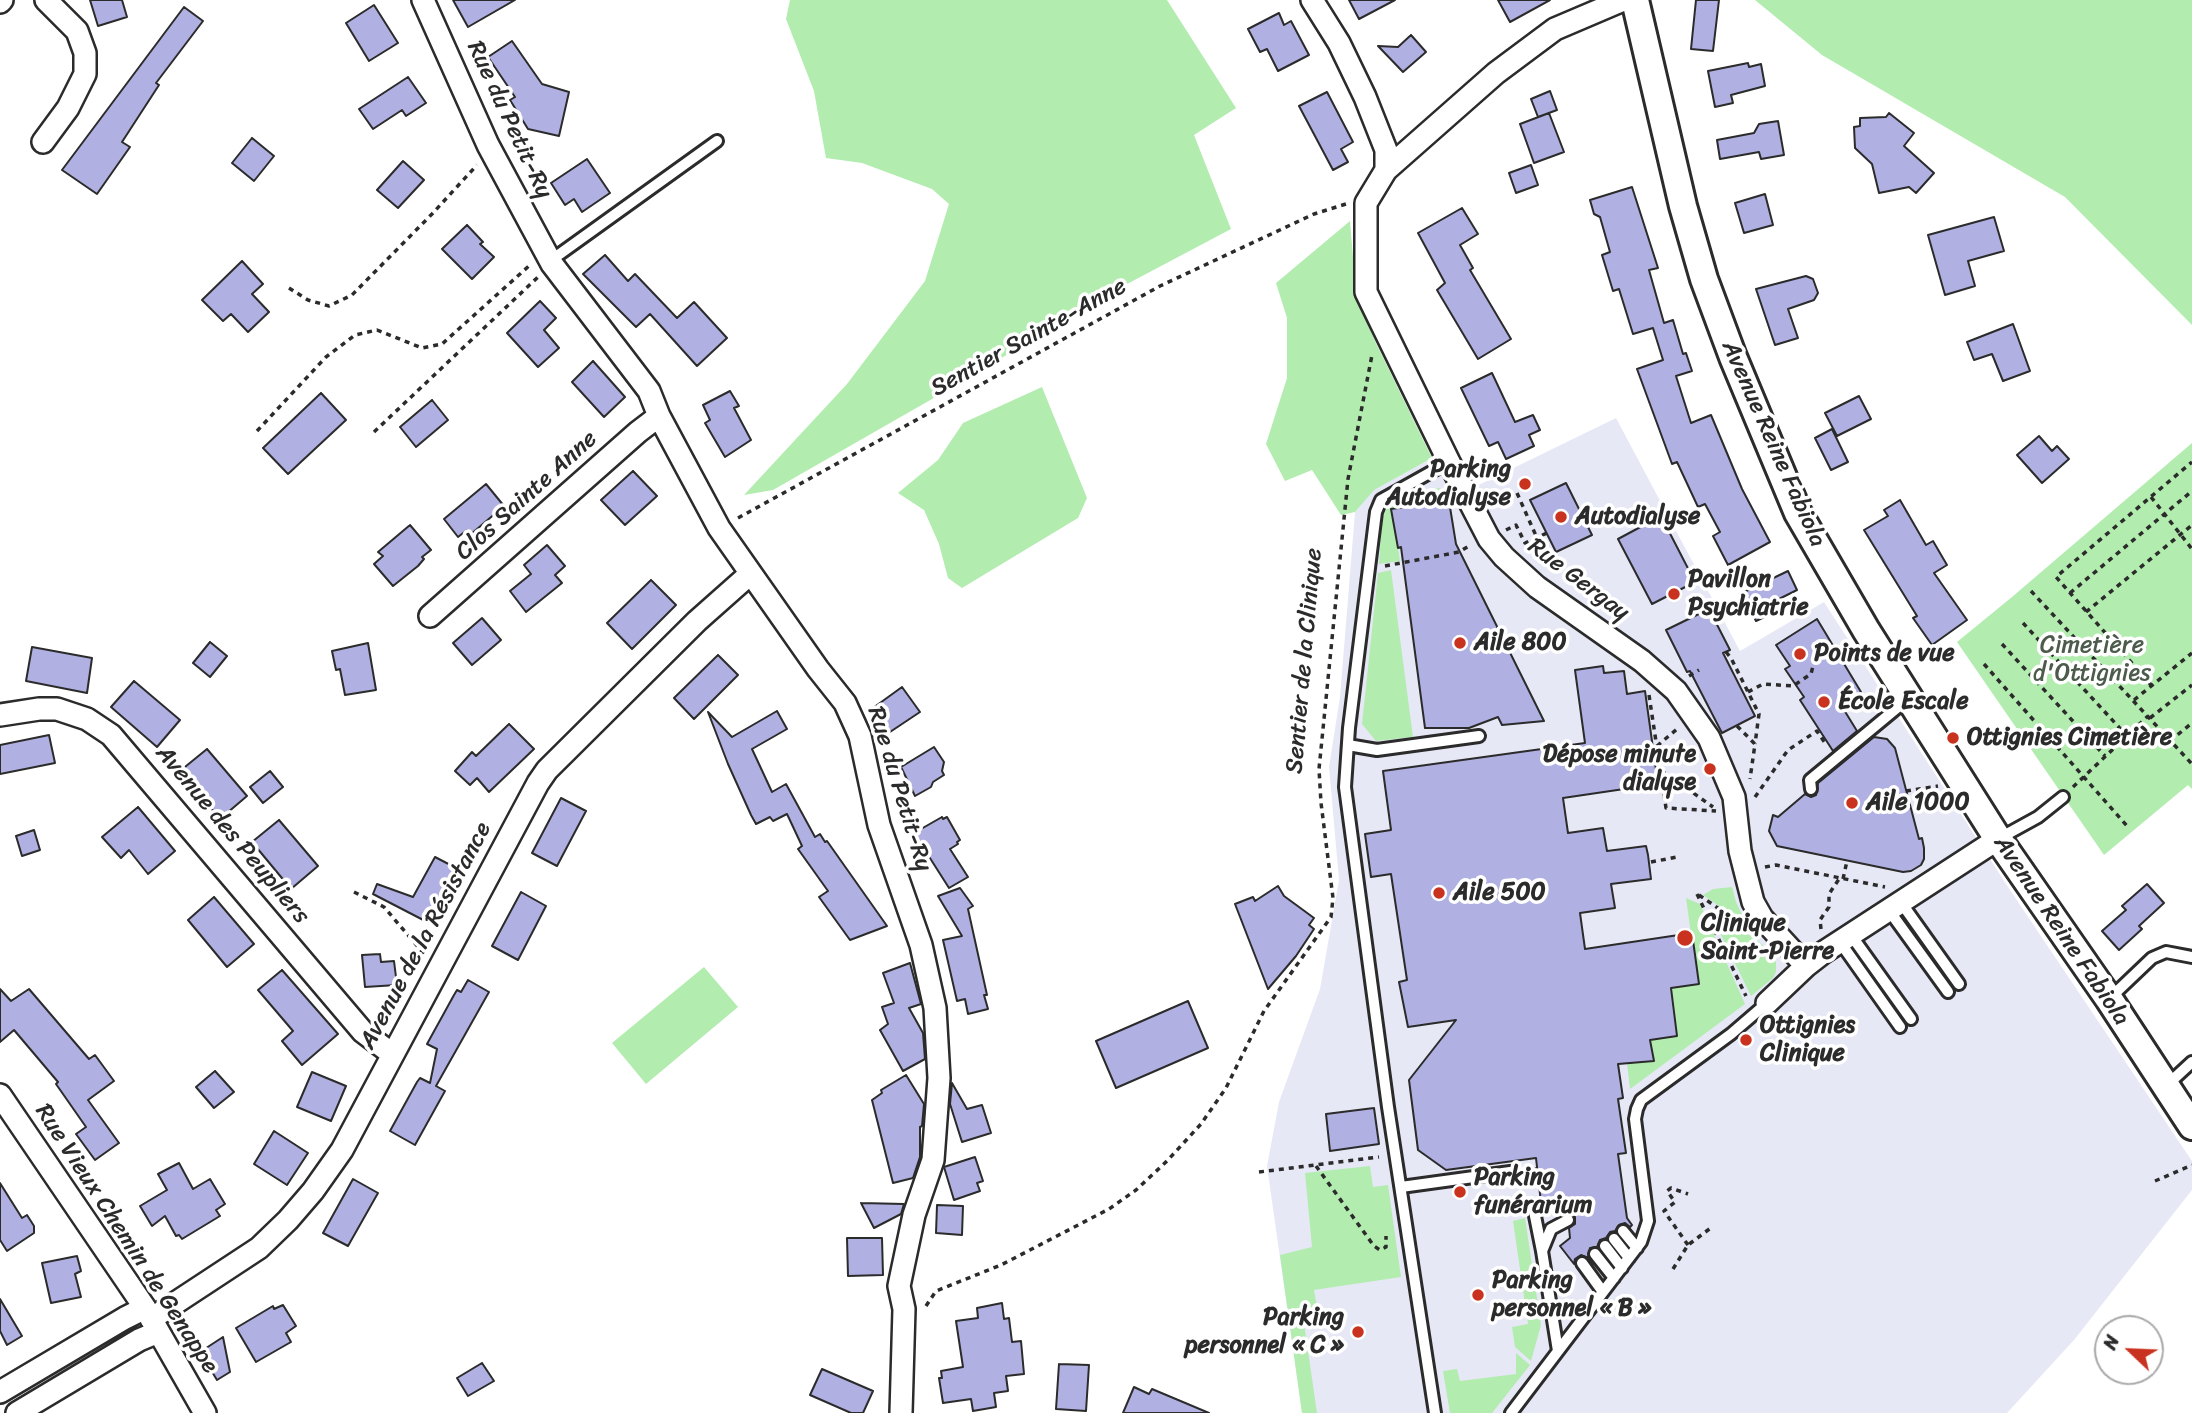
<!DOCTYPE html>
<html>
<head>
<meta charset="utf-8">
<style>
	body { margin:0 }
	#map { position:relative; width:2192px; height:1413px; overflow:hidden; background:#fff; font-family:Sriracha,sans-serif }
	canvas { display:block }
	.north { position:absolute; left:2094px; top:1315px; width:70px; height:70px; box-sizing:border-box; background:#fff; border:2px solid #aaa; border-radius:50%; rotate:293deg; font-size:19px; font-weight:700; line-height:28px; text-align:center; color:#2b2b2b }
	.north::after { content:''; display:block; margin:auto; width:24px; height:32px; background:#c8321e; clip-path:polygon(50% 0,100% 100%,50% 72%,0 100%) }
</style>
</head>
<body>
<div id="map">
<canvas width="2192" height="1413"></canvas>
<div class="north">N</div>
</div>
<script>
const c = document.querySelector('canvas').getContext('2d');
c.lineJoin = 'round';
function fill(path, color) {
  c.fillStyle = color;
  c.fill(path, 'evenodd');
}
function shape(rows) {
  const path = new Path2D();
  for (const r of rows) {
    path.moveTo(r[0], r[1]);
    for (let i = 2; i < r.length; i += 2) path.lineTo(r[i], r[i + 1]);
  }
  return path;
}
function strokePath(path, color, width, dash) {
  c.strokeStyle = color;
  c.lineWidth = width;
  c.lineCap = dash ? 'butt' : 'round';
  c.setLineDash(dash || []);
  c.stroke(path);
}
function drawText(font, color, halo, rows, align = 'center') {
  c.font = font + ' Sriracha,sans-serif';
  c.lineWidth = 7;
  c.setLineDash([]);
  c.textBaseline = 'middle';
  c.strokeStyle = halo;
  c.fillStyle = color;
  for (const [text, x, y, turn = 0] of rows) {
    c.save();
    c.translate(x, y);
    c.rotate((+turn || 0) * Math.PI / 180);
    c.textAlign = isNaN(turn) ? turn : align;
    if (halo) c.strokeText(text, 0, 0);
    c.fillText(text, 0, 0);
    c.restore();
  }
}
const built = shape([
	[1616,418,1740,651,1824,602,2008,887,2192,1161,2192,1190,2074,1340,2007,1413,1302,1413,1267,1166,1279,1102,1320,989,1339,880,1329,767,1340,697,1355,512,1373,490,1432,458,1452,498]
]);
const green = shape([
	[790,0,1167,0,1236,108,1194,135,1231,229,1093,302,967,379,773,490,744,495,847,384,925,281,949,204,932,189,862,163,826,158,814,91,786,19],
	[1755,0,2192,0,2192,325,2065,197,1822,55],
	[1350,221,1356,293,1374,339,1432,458,1374,490,1355,512,1341,515,1312,470,1285,481,1266,444,1287,378,1287,318,1276,283],
	[1042,387,1087,498,1078,518,962,588,948,578,939,544,924,510,898,493,938,460,963,423],
	[2192,443,2192,789,2188,785,2104,855,1957,642,2012,597],
	[1438,488,1447,490,1452,499,1392,510,1400,561,1379,564,1382,519,1385,511,1390,506],
	[1391,570,1413,737,1376,741,1362,724,1378,573],
	[1732,887,1736,902,1747,925,1703,895,1713,889],
	[1686,898,1700,904,1745,1004,1630,1089,1627,1063,1654,1061,1650,1040,1677,1036,1673,1005,1594,1000,1698,984],
	[1708,908,1758,941,1772,954,1776,962,1776,972,1773,978,1751,996],
	[704,967,738,1007,646,1084,612,1043],
	[1370,1166,1373,1187,1388,1185,1401,1277,1314,1290,1317,1307,1302,1310,1317,1413,1302,1413,1280,1255,1312,1247,1305,1173],
	[1525,1218,1541,1325,1531,1361,1515,1347,1512,1327,1528,1324,1513,1221],
	[1516,1353,1530,1365,1492,1413,1450,1413,1443,1371,1457,1369,1460,1381,1516,1374]
]);
const building = shape([
	[90,0,122,0,127,17,98,26,90,0],
	[453,0,515,0,468,27,453,0],
	[1349,0,1395,0,1359,19,1349,0],
	[1498,0,1550,0,1510,22,1498,0],
	[1696,0,1719,0,1713,51,1691,49,1696,0],
	[374,5,398,43,369,61,346,23,374,5],
	[184,7,203,21,156,83,159,85,122,142,130,147,97,194,62,170,184,7],
	[1279,13,1284,25,1291,21,1309,55,1278,71,1267,49,1260,52,1248,29,1279,13],
	[1411,35,1426,52,1403,72,1378,46,1398,47,1411,35],
	[512,41,542,84,569,92,559,136,528,129,510,100,515,97,488,57,512,41],
	[1748,63,1749,67,1761,64,1765,86,1731,95,1733,103,1715,107,1708,71,1748,63],
	[408,77,426,103,406,116,402,110,373,129,359,109,408,77],
	[1550,91,1557,110,1538,117,1531,99,1550,91],
	[1327,92,1353,142,1341,149,1348,162,1333,170,1299,106,1327,92],
	[1549,113,1564,152,1534,163,1520,124,1549,113],
	[1889,113,1914,133,1904,146,1934,173,1916,193,1909,187,1879,193,1872,164,1855,148,1854,127,1860,126,1860,118,1886,117,1889,113],
	[1778,121,1784,155,1761,159,1759,152,1720,159,1717,140,1754,133,1759,124,1778,121],
	[252,138,274,156,254,181,232,163,252,138],
	[587,159,610,193,582,212,574,199,565,205,551,183,587,159],
	[403,161,424,180,398,208,377,190,403,161],
	[1531,165,1538,185,1516,193,1509,173,1531,165],
	[1632,187,1658,268,1649,270,1664,323,1673,320,1683,354,1686,353,1692,371,1676,376,1691,423,1711,415,1742,489,1770,542,1728,565,1713,536,1720,532,1705,504,1698,507,1677,462,1672,464,1637,369,1663,360,1653,328,1633,334,1619,289,1613,291,1602,255,1610,252,1600,217,1594,214,1590,200,1632,187],
	[1765,194,1773,225,1744,233,1735,203,1765,194],
	[1462,208,1478,234,1460,245,1473,268,1470,270,1511,339,1478,359,1437,290,1445,283,1418,233,1462,208],
	[1994,217,2004,251,1968,261,1975,286,1945,295,1928,235,1994,217],
	[467,225,483,242,480,244,494,257,472,279,442,249,467,225],
	[605,255,628,281,635,274,677,318,694,302,727,338,697,366,650,314,636,327,583,274,605,255],
	[242,261,263,284,252,294,269,312,248,332,231,314,223,321,202,300,242,261],
	[1806,276,1813,279,1818,293,1814,300,1788,309,1798,338,1775,345,1756,289,1806,276],
	[540,301,556,318,544,330,559,348,538,367,507,333,540,301],
	[2013,324,2030,371,2003,381,1992,354,1974,360,1967,342,2013,324],
	[593,361,625,397,604,417,572,382,593,361],
	[1492,373,1515,422,1533,415,1540,430,1529,435,1534,446,1506,459,1498,442,1489,446,1461,388,1492,373],
	[730,391,739,406,734,408,751,440,725,457,705,423,710,420,703,405,730,391],
	[321,393,346,420,288,474,263,448,321,393],
	[1859,396,1871,419,1837,436,1825,413,1859,396],
	[432,400,448,420,416,447,400,427,432,400],
	[1832,429,1848,462,1831,470,1815,438,1832,429],
	[2039,436,2052,451,2057,446,2069,459,2042,483,2017,455,2039,436],
	[633,471,657,496,625,525,601,500,633,471],
	[1566,483,1592,535,1556,552,1530,500,1566,483],
	[486,484,504,506,470,535,467,530,458,537,444,519,486,484],
	[1900,500,1926,545,1933,541,1947,565,1934,573,1967,620,1932,645,1913,618,1917,616,1864,530,1888,516,1884,510,1900,500],
	[1449,501,1456,544,1544,721,1502,725,1498,717,1469,728,1425,728,1401,547,1398,548,1391,509,1449,501],
	[1661,516,1695,582,1652,604,1618,539,1661,516],
	[410,525,431,550,422,557,424,559,418,566,393,586,374,564,383,556,378,552,410,525],
	[547,545,565,566,555,575,562,583,526,612,510,591,531,574,524,565,547,545],
	[1788,571,1797,590,1771,603,1775,612,1756,621,1742,593,1788,571],
	[651,580,676,605,632,649,607,623,651,580],
	[1709,609,1730,650,1723,653,1755,716,1722,733,1690,671,1687,672,1666,630,1709,609],
	[482,618,501,640,472,665,453,643,482,618],
	[1817,619,1861,692,1841,705,1857,731,1833,751,1800,700,1804,697,1785,669,1790,666,1776,645,1817,619],
	[210,642,227,656,210,677,193,663,210,642],
	[368,643,376,690,345,695,340,669,336,670,332,651,368,643],
	[32,647,92,658,87,693,26,681,32,647],
	[718,655,738,675,694,719,674,698,718,655],
	[1603,666,1604,673,1624,671,1627,694,1645,691,1658,784,1563,798,1568,833,1603,828,1607,851,1646,846,1648,855,1651,879,1611,884,1615,908,1580,913,1585,949,1692,933,1699,984,1671,988,1677,1036,1650,1040,1654,1061,1618,1064,1623,1098,1618,1099,1626,1153,1618,1154,1627,1218,1632,1225,1630,1227,1625,1223,1619,1225,1615,1231,1610,1232,1606,1238,1600,1240,1597,1247,1590,1248,1588,1258,1581,1255,1575,1259,1574,1264,1560,1246,1570,1238,1569,1228,1575,1224,1575,1217,1568,1212,1567,1201,1541,1203,1536,1158,1446,1170,1418,1150,1409,1080,1456,1020,1408,1027,1399,982,1407,980,1391,874,1371,877,1365,834,1391,830,1383,771,1585,743,1575,670,1603,666],
	[134,681,180,720,157,747,111,707,134,681],
	[902,687,920,712,890,732,873,708,902,687],
	[777,711,787,729,752,749,772,792,786,784,815,837,820,834,825,842,827,841,887,926,850,940,819,897,828,891,798,849,802,846,787,814,773,821,770,817,756,824,751,815,728,764,708,712,732,737,777,711],
	[509,724,534,749,489,792,477,778,470,785,455,771,472,752,476,756,509,724],
	[49,735,55,763,0,774,0,745,49,735],
	[1874,737,1887,739,1895,748,1919,839,1922,838,1924,848,1924,859,1921,865,1911,871,1903,872,1777,846,1769,831,1773,815,1778,817,1805,794,1811,797,1816,795,1818,783,1874,737],
	[934,747,944,762,942,771,944,775,933,782,931,787,915,796,901,767,934,747],
	[207,749,247,796,220,819,180,771,207,749],
	[270,771,283,787,263,803,250,787,270,771],
	[561,798,586,811,557,866,532,853,561,798],
	[138,807,175,851,148,874,129,850,121,858,102,837,138,807],
	[942,817,943,819,947,817,960,840,957,842,958,844,950,849,968,877,949,888,914,833,942,817],
	[279,820,318,866,291,889,252,842,279,820],
	[34,830,40,850,22,856,16,836,34,830],
	[435,857,460,870,431,924,373,894,377,884,413,897,435,857],
	[2147,884,2164,903,2139,926,2142,929,2119,950,2102,931,2126,910,2122,906,2147,884],
	[1278,886,1284,896,1314,918,1309,925,1314,929,1296,956,1268,989,1235,904,1253,897,1255,901,1278,886],
	[960,888,973,906,968,909,987,995,984,995,988,1009,968,1014,965,999,957,1001,943,940,962,936,938,896,960,888],
	[521,892,546,906,518,960,492,946,521,892],
	[214,897,254,944,227,967,188,920,214,897],
	[380,954,381,962,394,961,397,985,365,987,362,955,380,954],
	[910,963,921,1004,909,1008,923,1033,925,1059,903,1071,880,1030,888,1024,882,1007,894,1003,883,973,910,963],
	[282,970,338,1034,302,1065,282,1041,293,1031,258,990,282,970],
	[468,980,489,992,436,1086,445,1091,415,1145,390,1131,417,1082,420,1078,430,1083,437,1049,427,1044,454,995,457,990,461,992,468,980],
	[0,989,11,1001,29,989,89,1059,95,1055,114,1081,88,1100,119,1143,95,1160,76,1134,86,1127,56,1084,58,1082,14,1030,0,1042,0,989],
	[1188,1001,1208,1048,1116,1088,1096,1041,1188,1001],
	[215,1071,234,1092,214,1108,196,1087,215,1071],
	[312,1072,346,1086,331,1121,297,1107,312,1072],
	[906,1075,924,1104,922,1126,920,1127,920,1157,913,1178,893,1183,872,1100,882,1093,881,1090,906,1075],
	[952,1083,967,1109,982,1105,991,1133,962,1142,950,1104,952,1083],
	[1374,1108,1379,1144,1330,1151,1326,1114,1374,1108],
	[274,1131,308,1153,287,1185,254,1164,274,1131],
	[975,1157,983,1181,977,1183,980,1191,954,1200,944,1167,975,1157],
	[179,1163,193,1189,210,1179,225,1204,216,1210,220,1216,182,1239,179,1235,176,1236,165,1216,152,1226,140,1206,167,1190,158,1174,179,1163],
	[353,1179,378,1193,348,1246,323,1233,353,1179],
	[0,1183,22,1218,27,1215,34,1226,34,1233,7,1251,0,1240,0,1183],
	[861,1203,904,1204,901,1214,874,1228,861,1203],
	[937,1205,963,1206,962,1235,936,1233,937,1205],
	[847,1238,882,1238,883,1275,848,1276,847,1238],
	[77,1256,81,1271,75,1274,81,1297,51,1303,42,1263,77,1256],
	[0,1299,22,1336,7,1345,0,1331,0,1299],
	[1002,1303,1004,1319,1009,1318,1012,1342,1021,1341,1024,1374,1006,1376,1008,1391,994,1393,996,1407,973,1411,971,1399,943,1403,939,1378,942,1378,941,1371,963,1367,956,1321,978,1318,977,1308,1002,1303],
	[283,1305,296,1326,286,1333,291,1342,256,1362,236,1328,273,1306,274,1309,283,1305],
	[223,1337,230,1372,217,1380,200,1352,223,1337],
	[482,1363,494,1381,468,1396,457,1378,482,1363],
	[1059,1364,1089,1365,1086,1411,1056,1409,1059,1364],
	[822,1369,873,1391,863,1413,851,1413,810,1395,822,1369],
	[1134,1387,1149,1394,1152,1389,1209,1413,1123,1413,1134,1387]
]);
const path = shape([
	[289,288,308,300,329,306,352,295,432,214,477,165],
	[257,431,326,357,355,335,377,330,422,348,442,344,530,265],
	[374,432,538,277],
	[1517,493,1537,538],
	[2151,497,2192,549],
	[738,518,1160,286,1314,214,1346,204],
	[1506,530,1516,525,1525,543,1547,533],
	[1385,566,1459,552,1469,546],
	[2031,591,2192,764],
	[2070,593,2192,491],
	[2086,612,2192,525],
	[2023,623,2127,736],
	[2002,644,2105,756],
	[1726,652,1731,658,1759,714,1755,744],
	[1984,664,2127,826],
	[1689,676,1699,670],
	[2152,686,2056,577,2192,462],
	[1748,692,1763,684,1793,686,1811,674,1813,666],
	[1649,695,1666,808,1716,811],
	[2134,700,2192,653],
	[2150,718,2192,685],
	[1737,726,1755,744,1750,779],
	[2170,741,2192,723],
	[1657,746,1677,729],
	[1661,770,1713,807],
	[2073,787,2148,716],
	[1906,791,1938,786],
	[1755,797,1788,750,1817,731,1825,743],
	[1651,862,1677,857],
	[1765,867,1776,865,1885,887],
	[1843,879,1847,861],
	[354,892,384,907,425,955],
	[1697,894,1746,996],
	[1699,895,1741,924],
	[1821,929,1820,920,1829,907,1829,894,1839,879],
	[1316,1166,1374,1246,1380,1250,1386,1247,1386,1236],
	[1525,1170,1537,1169],
	[1259,1172,1379,1157],
	[2155,1181,2192,1165],
	[1688,1245,1664,1211,1675,1202,1667,1191,1671,1188,1688,1194],
	[1673,1269,1688,1245,1712,1227],
	[926,1306,936,1291,1001,1265,1109,1209,1136,1190,1167,1161,1201,1124,1226,1088,1264,1011,1331,917,1333,898,1321,803,1319,769,1348,479,1372,355]
]);
const service = shape([
	[550,261,717,141],
	[1348,745,1377,750,1479,736],
	[1811,789,1810,780,1909,698],
	[1998,839,2038,817,2063,797],
	[1900,901,1959,984],
	[1888,909,1948,992],
	[1851,935,1911,1019],
	[1840,942,1900,1027],
	[2109,999,2152,958,2166,952,2192,957],
	[2166,1086,2192,1062],
	[1401,1187,1510,1172],
	[1533,1206,1542,1251],
	[1623,1231,1637,1248],
	[1614,1239,1629,1258],
	[1605,1246,1622,1268],
	[1595,1254,1614,1278],
	[1582,1263,1603,1292],
	[1558,1351,1542,1251,1551,1229,1568,1220],
	[1435,1413,1388,1107,1345,787,1349,728,1376,512,1381,500,1449,462],
	[1511,1413,1641,1242,1648,1221,1635,1119,1637,1109,1641,1100,1731,1034,1767,1003]
]);
const minor = shape([
	[423,0,488,145,552,264,649,391,659,416,719,528,818,669,845,703,860,736,879,825,921,945,935,1008,939,1078,933,1160,914,1215,899,1286,904,1309,901,1413],
	[1312,0,1339,43,1365,97,1386,150,1386,170],
	[1623,0,1555,29,1496,73,1386,170,1366,203,1366,292,1449,462,1489,539,1504,557,1537,587,1642,661,1676,691,1709,738,1734,797,1740,851,1753,902,1762,918,1806,966],
	[0,2,2,0],
	[43,142,68,108,85,74,85,53,77,31,46,0],
	[430,616,638,432,659,416],
	[0,715,39,709,57,709,87,719,111,735,363,1032,392,1054],
	[1767,1003,1806,966,1824,952,1998,839],
	[0,1095,145,1308,205,1413],
	[151,1319,259,1248,288,1220,313,1191,342,1150,538,783,547,770,697,621,750,574],
	[0,1392,125,1318,145,1308],
	[17,1413,139,1340,158,1332]
]);
const tertiary = shape([
	[1635,0,1683,206,1704,279,1733,357,1798,513,1866,630,1998,839,2109,999,2192,1126]
]);
const markers = [
	[1525,484,7,"#c8321e"],
	[1561,517,7,"#c8321e"],
	[1674,594,7,"#c8321e"],
	[1460,643,7,"#c8321e"],
	[1800,654,7,"#c8321e"],
	[1824,702,7,"#c8321e"],
	[1953,738,7,"#c8321e"],
	[1710,769,7,"#c8321e"],
	[1852,803,7,"#c8321e"],
	[1439,893,7,"#c8321e"],
	[1685,938,9,"#c8321e"],
	[1746,1040,7,"#c8321e"],
	[1460,1192,7,"#c8321e"],
	[1478,1295,7,"#c8321e"],
	[1358,1332,7,"#c8321e"]
];
const streetNames = [
	["Rue du Petit-Ry",509,120,65],
	["Sentier Sainte-Anne",1029,338,-29],
	["Avenue Reine Fabiola",1773,444,66],
	["Clos Sainte Anne",527,496,-42],
	["Rue Gergay",1578,580,37],
	["Sentier de la Clinique",1305,661,-85],
	["Rue du Petit-Ry",899,789,73],
	["Avenue des Peupliers",232,835,50],
	["Avenue Reine Fabiola",2061,931,56],
	["Avenue de la Résistance",426,936,-62],
	["Rue Vieux Chemin de Genappe",126,1239,57]
];
const poiNames = [
	["Parking",1511,470,"right"],
	["Autodialyse",1511,498,"right"],
	["Autodialyse",1575,517],
	["Pavillon",1688,580],
	["Psychiatrie",1688,608],
	["Aile 800",1474,643],
	["Points de vue",1814,654],
	["École Escale",1838,702],
	["Ottignies Cimetière",1967,738],
	["Dépose minute",1696,755,"right"],
	["dialyse",1696,783,"right"],
	["Aile 1000",1866,803],
	["Aile 500",1453,893],
	["Clinique",1701,924],
	["Saint-Pierre",1701,952],
	["Ottignies",1760,1026],
	["Clinique",1760,1054],
	["Parking",1474,1178],
	["funérarium",1474,1206],
	["Parking",1492,1281],
	["personnel « B »",1492,1309],
	["Parking",1344,1318,"right"],
	["personnel « C »",1344,1346,"right"]
];
const parkNames = [
	["Cimetière",2092,646],
	["d'Ottignies",2092,674]
];
fill(built, '#e7e8f6');
fill(green, '#b2ecaf');
fill(building, '#b0b1e2');
strokePath(building, '#2b2b2b', 2);
strokePath(service, '#2b2b2b', 16);
strokePath(minor, '#2b2b2b', 26);
strokePath(tertiary, '#2b2b2b', 32);
strokePath(path, '#2b2b2b', 3.5, [5, 5]);
strokePath(service, '#fff', 10);
strokePath(minor, '#fff', 21);
strokePath(tertiary, '#fff', 26);
for (const [x, y, r, color] of markers) {
  const dot = new Path2D();
  dot.arc(x, y, r, 0, 2 * Math.PI);
  c.fillStyle = color;
  c.fill(dot);
  strokePath(dot, '#fff', 2.5);
}
drawText('24px', '#2b2b2b', '#fff', streetNames);
drawText('bold 24px', '#2b2b2b', '#fff', poiNames, 'left');
drawText('24px', '#4d5b4c', '#fff', parkNames);
</script>
</body>
</html>
